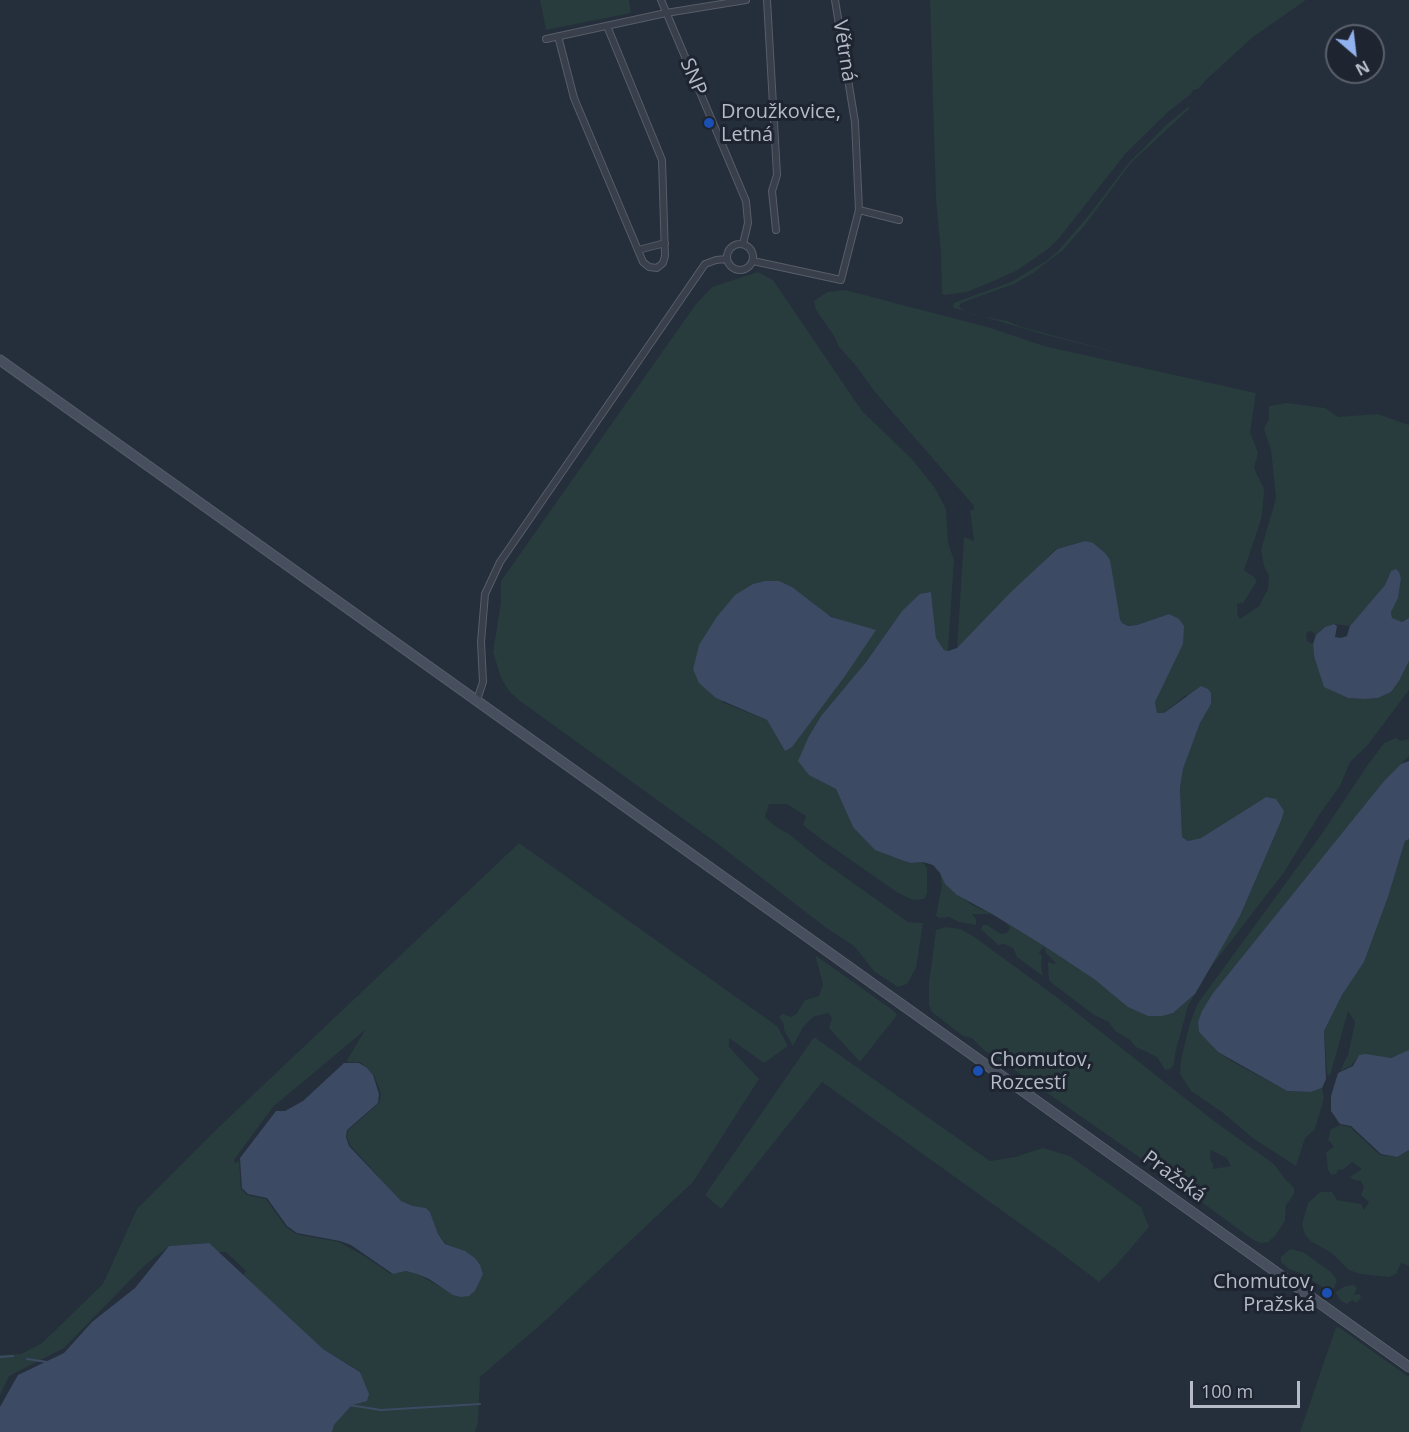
<!DOCTYPE html>
<html>
<head>
<meta charset="utf-8">
<style>
	body { margin:0 }
	#map { position:relative; width:1409px; height:1432px; overflow:hidden; background:#252e3b; font-family:"Open Sans",sans-serif }
	canvas { display:block }
	.north { position:absolute; left:1325px; top:24px; width:60px; height:60px; box-sizing:border-box; background:#1e2530; border:2px solid #5a616c; border-radius:50%; rotate:152deg; font-size:16px; font-weight:700; line-height:24px; text-align:center; color:#b5bbc7 }
	.north::after { content:''; display:block; margin:auto; width:21px; height:27px; background:#91b2ef; clip-path:polygon(50% 0,100% 100%,50% 72%,0 100%) }
	.scale { position:absolute; left:1190px; top:1381px; width:110px; height:27px; box-sizing:border-box; border:3px solid #b5bbc7; border-top:0; padding-left:8px; font-size:18px; line-height:21px; white-space:nowrap; color:#b5bbc7; -webkit-text-stroke:4px #1e2530; paint-order:stroke }
</style>
</head>
<body>
<div id="map">
<canvas width="1409" height="1432"></canvas>
<div class="north">N</div>
<div class="scale">100 m</div>
</div>
<script>
const c = document.querySelector('canvas').getContext('2d');
c.lineJoin = 'round';
function fill(path, color) {
  c.fillStyle = color;
  c.fill(path, 'evenodd');
}
function shape(rows) {
  const path = new Path2D();
  for (const r of rows) {
    if (r.length === 3) {
      path.moveTo(r[0] + r[2], r[1]);
      path.arc(r[0], r[1], r[2], 0, 2 * Math.PI);
      continue;
    }
    path.moveTo(r[0], r[1]);
    for (let i = 2; i < r.length; i += 2) path.lineTo(r[i], r[i + 1]);
  }
  return path;
}
function strokePath(path, color, width, dash) {
  c.strokeStyle = color;
  c.lineWidth = width;
  c.lineCap = dash ? 'butt' : 'round';
  c.setLineDash(dash || []);
  c.stroke(path);
}
function drawText(font, color, halo, rows, align = 'center') {
  c.font = font + ' "Open Sans",sans-serif';
  c.lineWidth = 6;
  c.setLineDash([]);
  c.textBaseline = 'middle';
  c.strokeStyle = halo;
  c.fillStyle = color;
  for (const [text, x, y, turn = 0] of rows) {
    c.save();
    c.translate(x, y);
    c.rotate((+turn || 0) * Math.PI / 180);
    c.textAlign = isNaN(turn) ? turn : align;
    if (halo) c.strokeText(text, 0, 0);
    c.fillText(text, 0, 0);
    c.restore();
  }
}
const green = shape([
	[540,0,629,0,631,13,546,30],
	[930,0,1306,0,1253,37,1207,79,1198,89,1193,90,1191,94,1168,112,1126,153,1060,237,1048,249,1016,271,989,283,967,292,945,295,942,294,941,252,936,200],
	[1189,106,1189,109,1131,163,1085,225,1063,250,1033,273,1014,284,961,303,959,307,965,311,975,315,1007,321,1022,327,1137,358,1042,334,954,308,953,304,956,302,1011,282,1046,261,1058,251,1089,215,1127,165,1165,126],
	[758,272,773,280,862,411,912,459,935,488,946,509,948,543,954,560,948,651,944,650,936,638,931,592,902,611,866,662,821,716,809,736,810,775,836,789,853,827,885,854,911,863,923,862,927,868,927,894,924,899,913,900,898,893,822,840,803,825,806,816,787,804,769,804,765,817,775,826,789,834,821,860,894,912,908,922,923,923,916,968,907,984,898,987,875,972,854,946,825,927,718,844,520,701,509,691,501,678,493,652,501,602,501,581,696,304,712,287],
	[735,596,809,600,825,614,843,621,785,751,767,720,724,703,693,669,699,645],
	[845,290,991,328,1044,346,1256,393,1250,432,1258,453,1254,468,1264,489,1263,505,1261,520,1244,570,1254,577,1257,581,1243,603,1237,604,1238,616,1240,619,1259,606,1268,589,1269,576,1264,566,1261,550,1276,498,1271,450,1264,429,1269,419,1269,406,1287,403,1325,408,1338,417,1378,414,1409,425,1409,618,1402,622,1392,619,1391,612,1398,598,1401,579,1391,571,1385,585,1350,626,1334,624,1325,627,1316,635,1312,631,1307,632,1306,637,1308,642,1313,644,1314,656,1335,692,1348,698,1365,699,1378,698,1391,692,1399,681,1409,661,1409,690,1367,746,1350,762,1340,786,1319,815,1285,871,1207,972,1240,916,1281,821,1266,797,1201,838,1188,841,1182,837,1180,788,1183,769,1200,723,1211,704,1186,695,1164,713,1157,713,1155,702,1169,614,1137,625,1128,626,1122,623,1085,541,1056,549,957,648,964,537,974,541,970,510,974,510,974,506,875,392,857,367,839,347,834,336,816,310,814,301,827,292],
	[1396,738,1401,741,1409,739,1409,756,1384,781,1213,993,1198,1022,1199,1032,1218,1052,1233,1062,1287,1091,1311,1092,1322,1088,1324,1098,1315,1129,1305,1138,1296,1166,1254,1139,1222,1112,1191,1091,1180,1074,1181,1059,1190,1023,1198,1003,1321,835,1367,766,1384,743],
	[1409,839,1409,1050,1403,1054,1391,1058,1359,1055,1352,1065,1340,1071,1348,1055,1355,1022,1348,1011,1330,1076,1327,1074,1324,1031,1342,995,1364,962,1388,897,1405,841],
	[519,843,777,1026,788,1046,764,1063,729,1038,729,1047,759,1079,693,1182,546,1320,480,1377,478,1422,475,1432,332,1432,334,1425,352,1405,361,1372,323,1349,243,1275,246,1271,226,1252,218,1252,208,1243,169,1246,143,1267,64,1348,9,1376,0,1395,0,1355,21,1354,42,1343,103,1284,137,1209,219,1127],
	[365,1030,346,1062,360,1062,374,1075,381,1094,379,1103,348,1130,347,1137,350,1145,378,1176,392,1195,401,1201,413,1206,426,1208,430,1212,438,1234,446,1244,463,1251,475,1258,483,1274,475,1291,469,1296,455,1295,417,1274,406,1271,391,1274,361,1254,339,1242,296,1234,286,1227,266,1199,247,1195,241,1189,239,1160,235,1164,234,1160,273,1107],
	[940,873,945,884,972,905,992,914,972,914,976,919,976,925,959,922,949,917,939,918,936,916,942,886],
	[1006,923,1044,946,1094,979,1128,1006,1179,1008,1195,994,1188,1006,1175,1054,1174,1064,1170,1069,1165,1070,1157,1057,1136,1047,1130,1040,1115,1031,1109,1022,1094,1015,1053,984,1049,980,1048,966,1048,962,1054,964,1056,963,1046,953,1044,947,1039,953,1042,956,1041,965,1043,976,1017,957,1013,948,1004,944,998,945,981,929,983,925,987,925,1001,934,1007,933,1010,928],
	[946,927,960,929,973,936,1058,998,1214,1121,1274,1164,1285,1179,1294,1188,1294,1194,1286,1205,1285,1221,1275,1236,1268,1242,1260,1243,1252,1239,1159,1171,996,1057,985,1051,972,1038,963,1036,932,1012,929,1005,929,983,936,930],
	[1211,1150,1227,1158,1231,1166,1213,1169,1213,1164,1210,1159],
	[815,955,894,1011,897,1015,860,1062,829,1028,832,1018,828,1013,813,1017,803,1027,793,1046,784,1030,784,1024,779,1017,782,1014,792,1017,797,1013,805,1000,819,996,823,984],
	[814,1037,990,1161,1015,1157,1043,1148,1070,1156,1141,1207,1149,1227,1118,1263,1099,1282,1057,1250,822,1082,721,1209,705,1195],
	[1340,1125,1350,1127,1380,1155,1397,1157,1409,1150,1409,1266,1401,1263,1396,1274,1389,1277,1360,1274,1349,1270,1332,1253,1312,1242,1305,1235,1302,1224,1308,1203,1320,1192,1332,1192,1337,1200,1361,1204,1364,1210,1369,1202,1361,1195,1364,1187,1361,1181,1354,1180,1350,1177,1362,1169,1352,1162,1344,1169,1338,1170,1336,1174,1331,1175,1328,1170,1326,1152,1334,1147,1328,1140,1331,1129],
	[1290,1249,1303,1252,1331,1272,1337,1280,1332,1293,1300,1273,1289,1269,1281,1262,1281,1257],
	[1354,1285,1357,1288,1354,1295,1360,1294,1361,1298,1356,1303,1352,1300,1347,1304,1341,1301,1335,1292,1346,1286],
	[1336,1327,1340,1328,1409,1377,1409,1432,1300,1432]
]);
const water = shape([
	[1085,541,1093,543,1105,553,1110,560,1120,619,1122,623,1128,626,1137,625,1169,614,1179,619,1184,626,1183,644,1155,702,1157,713,1164,713,1201,686,1208,689,1211,693,1211,704,1200,723,1183,769,1180,788,1182,837,1188,841,1201,838,1266,797,1276,799,1284,811,1281,821,1240,916,1195,994,1173,1013,1162,1016,1148,1016,1128,1007,1094,979,1044,946,992,914,957,895,945,884,940,873,933,865,923,862,911,863,904,861,875,850,853,827,836,789,809,775,798,761,809,736,821,716,866,662,902,611,920,594,931,592,936,638,944,650,948,651,957,648,1011,592,1057,549],
	[1396,569,1399,572,1401,579,1398,598,1391,612,1392,618,1402,622,1409,618,1409,661,1399,681,1391,692,1378,698,1365,699,1348,698,1324,687,1314,656,1313,644,1316,635,1325,627,1334,624,1337,626,1335,637,1341,638,1347,636,1350,626,1385,585,1391,571],
	[765,581,779,581,792,587,831,617,876,630,845,676,792,747,785,751,767,720,716,698,699,683,693,669,699,645,716,618,735,595,753,584],
	[1409,761,1409,839,1405,841,1388,897,1364,962,1342,995,1324,1031,1326,1079,1322,1088,1311,1092,1287,1091,1218,1052,1199,1032,1198,1022,1202,1011,1213,993,1384,781,1401,764],
	[1409,1050,1409,1150,1397,1157,1381,1154,1351,1126,1340,1124,1331,1111,1331,1096,1338,1073,1353,1066,1359,1055,1366,1054,1391,1058],
	[344,1063,359,1063,367,1068,373,1075,379,1094,378,1103,347,1130,346,1137,349,1146,401,1201,413,1206,426,1208,430,1212,438,1234,445,1244,465,1251,475,1258,480,1265,483,1274,475,1291,469,1296,461,1297,453,1295,429,1279,417,1274,406,1271,393,1274,351,1245,340,1241,297,1233,287,1226,267,1198,248,1194,242,1188,240,1158,276,1111,285,1111,303,1101],
	[209,1243,323,1349,360,1372,369,1394,367,1401,352,1405,334,1425,332,1432,0,1432,0,1407,18,1375,64,1353,92,1322,135,1288,169,1246]
]);
const stream = shape([
	[0,1357,13,1356],
	[27,1359,47,1362],
	[349,1405,381,1410,480,1404]
]);
const street = shape([
	[661,0,746,201,748,223,743,244],
	[767,0,777,175,772,191,776,230],
	[558,36,574,98,643,262,649,267,657,268,663,263,665,256,662,160,607,26],
	[546,39,666,13,746,0],
	[859,210,899,220],
	[740,257,13],
	[638,250,665,243],
	[753,261,841,280,859,210,855,122,835,0],
	[477,700,483,682,481,642,485,594,500,562,705,264,716,260,727,259]
]);
const secondary = shape([
	[0,360,1409,1367]
]);
const markers = [
	[709,123,6,"#1a4fb4"],
	[978,1071,6,"#1a4fb4"],
	[1327,1293,6,"#1a4fb4"]
];
const streetNames = [
	["Větrná",844,51,81],
	["SNP",693,77,67],
	["Pražská",1174,1177,36]
];
const poiNames = [
	["Droužkovice,",721,112],
	["Letná",721,135],
	["Chomutov,",990,1060],
	["Rozcestí",990,1083],
	["Chomutov,",1315,1282,"right"],
	["Pražská",1315,1305,"right"]
];
fill(green, '#283b3d');
fill(water, '#3c4b63');
strokePath(stream, '#3c4b63', 2);
strokePath(street, '#575e69', 8);
strokePath(secondary, '#575e69', 11);
strokePath(street, '#39404b', 6);
strokePath(secondary, '#474f5e', 9);
for (const [x, y, r, color] of markers) {
  const dot = new Path2D();
  dot.arc(x, y, r, 0, 2 * Math.PI);
  c.fillStyle = color;
  c.fill(dot);
  strokePath(dot, '#1e2530', 2);
}
drawText('20px', '#b5bbc7', '#1e2530', streetNames);
drawText('20px', '#b5bbc7', '#1e2530', poiNames, 'left');
</script>
</body>
</html>
